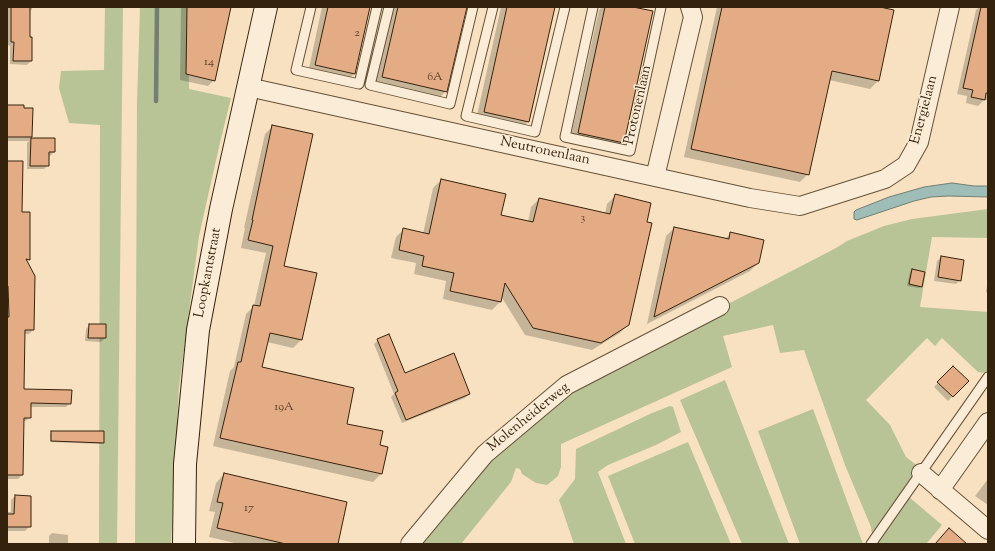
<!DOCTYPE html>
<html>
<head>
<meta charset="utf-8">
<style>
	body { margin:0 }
	#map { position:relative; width:995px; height:551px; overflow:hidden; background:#f8e1c0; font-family:"Sorts Mill Goudy",serif }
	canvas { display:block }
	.frame { position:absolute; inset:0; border:8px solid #35220c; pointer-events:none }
</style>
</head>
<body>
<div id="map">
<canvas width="995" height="551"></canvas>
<div class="frame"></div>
</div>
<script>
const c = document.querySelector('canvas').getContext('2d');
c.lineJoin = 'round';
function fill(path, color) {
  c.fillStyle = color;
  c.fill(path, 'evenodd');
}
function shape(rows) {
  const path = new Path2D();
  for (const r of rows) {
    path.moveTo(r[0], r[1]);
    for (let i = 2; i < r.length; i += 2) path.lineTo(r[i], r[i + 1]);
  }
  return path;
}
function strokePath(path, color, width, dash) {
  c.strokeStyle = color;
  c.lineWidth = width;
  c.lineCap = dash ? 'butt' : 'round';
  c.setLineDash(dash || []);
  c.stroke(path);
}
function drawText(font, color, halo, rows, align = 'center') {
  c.font = font + ' "Sorts Mill Goudy",serif';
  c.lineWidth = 3;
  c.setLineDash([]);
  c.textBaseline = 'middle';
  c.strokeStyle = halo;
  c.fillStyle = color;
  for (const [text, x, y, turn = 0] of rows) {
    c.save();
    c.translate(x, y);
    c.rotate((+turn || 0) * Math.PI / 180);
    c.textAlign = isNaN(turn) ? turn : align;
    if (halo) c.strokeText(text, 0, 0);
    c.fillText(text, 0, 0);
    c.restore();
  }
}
const green = shape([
	[105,7,123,7,117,544,99,544,100,125,69,123,59,88,61,71,104,70],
	[140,7,188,7,189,89,231,98,219,147,199,236,179,387,171,544,135,544,137,103],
	[988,209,988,238,932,237,920,307,988,312,988,370,986,373,978,372,942,338,935,346,927,338,866,400,890,425,906,457,915,464,916,468,915,473,872,535,871,527,845,465,804,350,780,353,773,325,723,336,732,367,561,444,561,467,558,476,547,485,536,483,522,474,520,469,516,468,511,482,461,544,423,544,454,507,451,504,462,485,574,389,703,317,836,248,847,241,884,226,912,219],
	[725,380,789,544,742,544,680,400],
	[670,406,673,407,681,432,656,445,608,465,598,472,626,544,574,544,559,500,575,479,576,449,652,413],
	[813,409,863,544,800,544,758,431],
	[688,442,731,544,635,544,608,476],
	[909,497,942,525,926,544,876,544]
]);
const water = shape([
	[952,183,974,186,988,186,988,197,948,196,931,197,914,201,857,220,854,219,854,212,856,210,889,197,924,187,952,183]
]);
const shadow = shape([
	[8,7,32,7,32,9,29,13,31,61,27,65,10,64,10,46,8,45],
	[181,7,230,7,214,80,208,86,180,80],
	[322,7,369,7,354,74,346,82,308,73],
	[392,7,466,7,446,91,438,99,374,85],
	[501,7,554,7,529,121,520,129,476,120],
	[602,7,628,7,623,142,615,150,570,140,599,10],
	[717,7,875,7,878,81,870,89,829,80,808,174,800,182,684,157],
	[979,7,988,7,988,100,984,100,978,106,966,103,967,96,957,94,976,10],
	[7,106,32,109,31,137,30,139,54,139,54,152,50,156,48,156,48,165,44,169,27,169,27,143,29,141,7,141],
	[273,126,282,266,315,274,301,340,293,348,267,342,261,368,379,446,381,474,373,482,213,446,230,371,234,367,246,314,254,306,266,253,241,248,245,228,244,228,265,134],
	[7,162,21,213,29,259,26,262,33,330,29,334,24,334,23,390,70,403,66,407,30,407,30,417,26,421,23,421,22,475,18,479,7,479],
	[441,180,500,216,528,222,531,207,539,199,605,214,607,204,615,196,628,324,620,333,592,350,525,335,501,296,500,302,492,310,443,299,446,281,414,274,416,263,391,258,396,237,404,229,423,234,433,188],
	[674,228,725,239,731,233,758,263,750,271,647,324,666,236],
	[941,257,960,280,956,284,934,281,937,261],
	[912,270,921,286,919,288,907,286,910,272],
	[988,280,988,293,986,292],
	[90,325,105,325,105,338,101,342,85,341,86,329],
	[378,340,405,374,469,394,465,398,402,423,391,397,394,394,374,344],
	[953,367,967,381,948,401,934,387],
	[52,432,103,442,101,444,50,442,50,433],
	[224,474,337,544,239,544,209,537,215,512,209,511,216,483],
	[988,479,988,505,975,496],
	[15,496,30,526,25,531,7,531,7,512,11,512,11,500],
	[52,533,68,535,68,544,49,544,49,536]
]);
const stream = shape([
	[156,101,157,7]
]);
const building = shape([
	[11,7,30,7,30,37,32,37,32,61,13,61,14,42,11,42,11,7],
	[187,7,231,7,215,81,186,74,187,7],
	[328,7,370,7,355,74,315,65,328,7],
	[398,7,467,7,447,92,382,77,398,7],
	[507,7,555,7,529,122,484,112,507,7],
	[605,7,633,7,653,11,624,143,578,133,605,7],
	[722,7,880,7,894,10,879,81,832,71,809,175,691,149,722,7],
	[981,7,988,7,988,93,986,93,985,100,971,97,973,90,963,88,981,7],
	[7,105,24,105,24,108,33,108,32,137,7,137,7,105],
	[272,125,313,134,284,266,317,273,302,340,270,333,262,367,354,388,347,424,383,431,380,445,388,447,382,474,220,438,238,362,241,362,253,305,260,306,273,246,248,240,253,220,252,220,272,125],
	[31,138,55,138,55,152,49,152,49,166,30,166,31,138],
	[7,161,23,161,22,212,30,212,30,260,26,259,35,276,34,330,25,330,24,389,72,390,71,404,31,403,31,418,24,418,23,475,7,475,7,317,9,317,8,286,7,286,7,161],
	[441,179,506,194,501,215,533,222,539,198,610,214,615,194,651,203,647,222,652,223,629,325,601,343,533,328,505,283,501,302,450,291,454,273,422,266,424,256,399,250,403,228,429,234,441,179],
	[674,227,729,239,730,232,764,240,759,263,654,317,674,227],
	[941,256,964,260,961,281,938,277,941,256],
	[912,269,925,272,922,287,909,284,912,269],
	[89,324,106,324,106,338,88,338,89,324],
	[389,334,405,373,454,353,470,394,406,420,395,393,398,391,377,339,389,334],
	[953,366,969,381,953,397,937,382,953,366],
	[51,431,104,431,104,443,51,441,51,431],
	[224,473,347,502,338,544,286,544,217,528,223,503,217,502,224,473],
	[15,495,31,496,31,527,7,527,7,514,14,514,15,495],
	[949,528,967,544,935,544,949,528]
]);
const lane = shape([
	[311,7,296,70,359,84,377,7],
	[389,7,370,85,450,104,473,7],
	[493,7,466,116,535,132,565,7],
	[593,7,565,137,630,151,661,7],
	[871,544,988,377]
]);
const street = shape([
	[248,87,750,198,800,206,885,179,906,165,919,142,950,7],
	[655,177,693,17,690,7],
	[921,473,988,530],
	[940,490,988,422],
	[410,544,485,454,567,385,720,306]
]);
const secondary = shape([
	[184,544,185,464,198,330,221,209,266,7]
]);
const numberNames = [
	["2",357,34],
	["14",209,63],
	["6A",435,78],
	["3",583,219],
	["19A",284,408],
	["17",249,509]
];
const streetNames = [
	["Protonenlaan",639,105,-77],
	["Energielaan",925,110,-75],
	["Neutronenlaan",545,152,12],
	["Loopkantstraat",209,273,-79],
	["Molenheiderweg",529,418,-39]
];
fill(green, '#b8c496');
fill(water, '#9dbdb6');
strokePath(water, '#737f72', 1);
fill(shadow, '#0003');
strokePath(stream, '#737f72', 4.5);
fill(building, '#e4ac85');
strokePath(building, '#35220c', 1);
strokePath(lane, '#665239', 11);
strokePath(street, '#665239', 20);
strokePath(secondary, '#35220c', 24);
strokePath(lane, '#faecd6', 9);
strokePath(street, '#faecd6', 18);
strokePath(secondary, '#faecd6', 22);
drawText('12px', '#61442a', null, numberNames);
drawText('14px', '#35220c', '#faecd6', streetNames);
</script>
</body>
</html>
